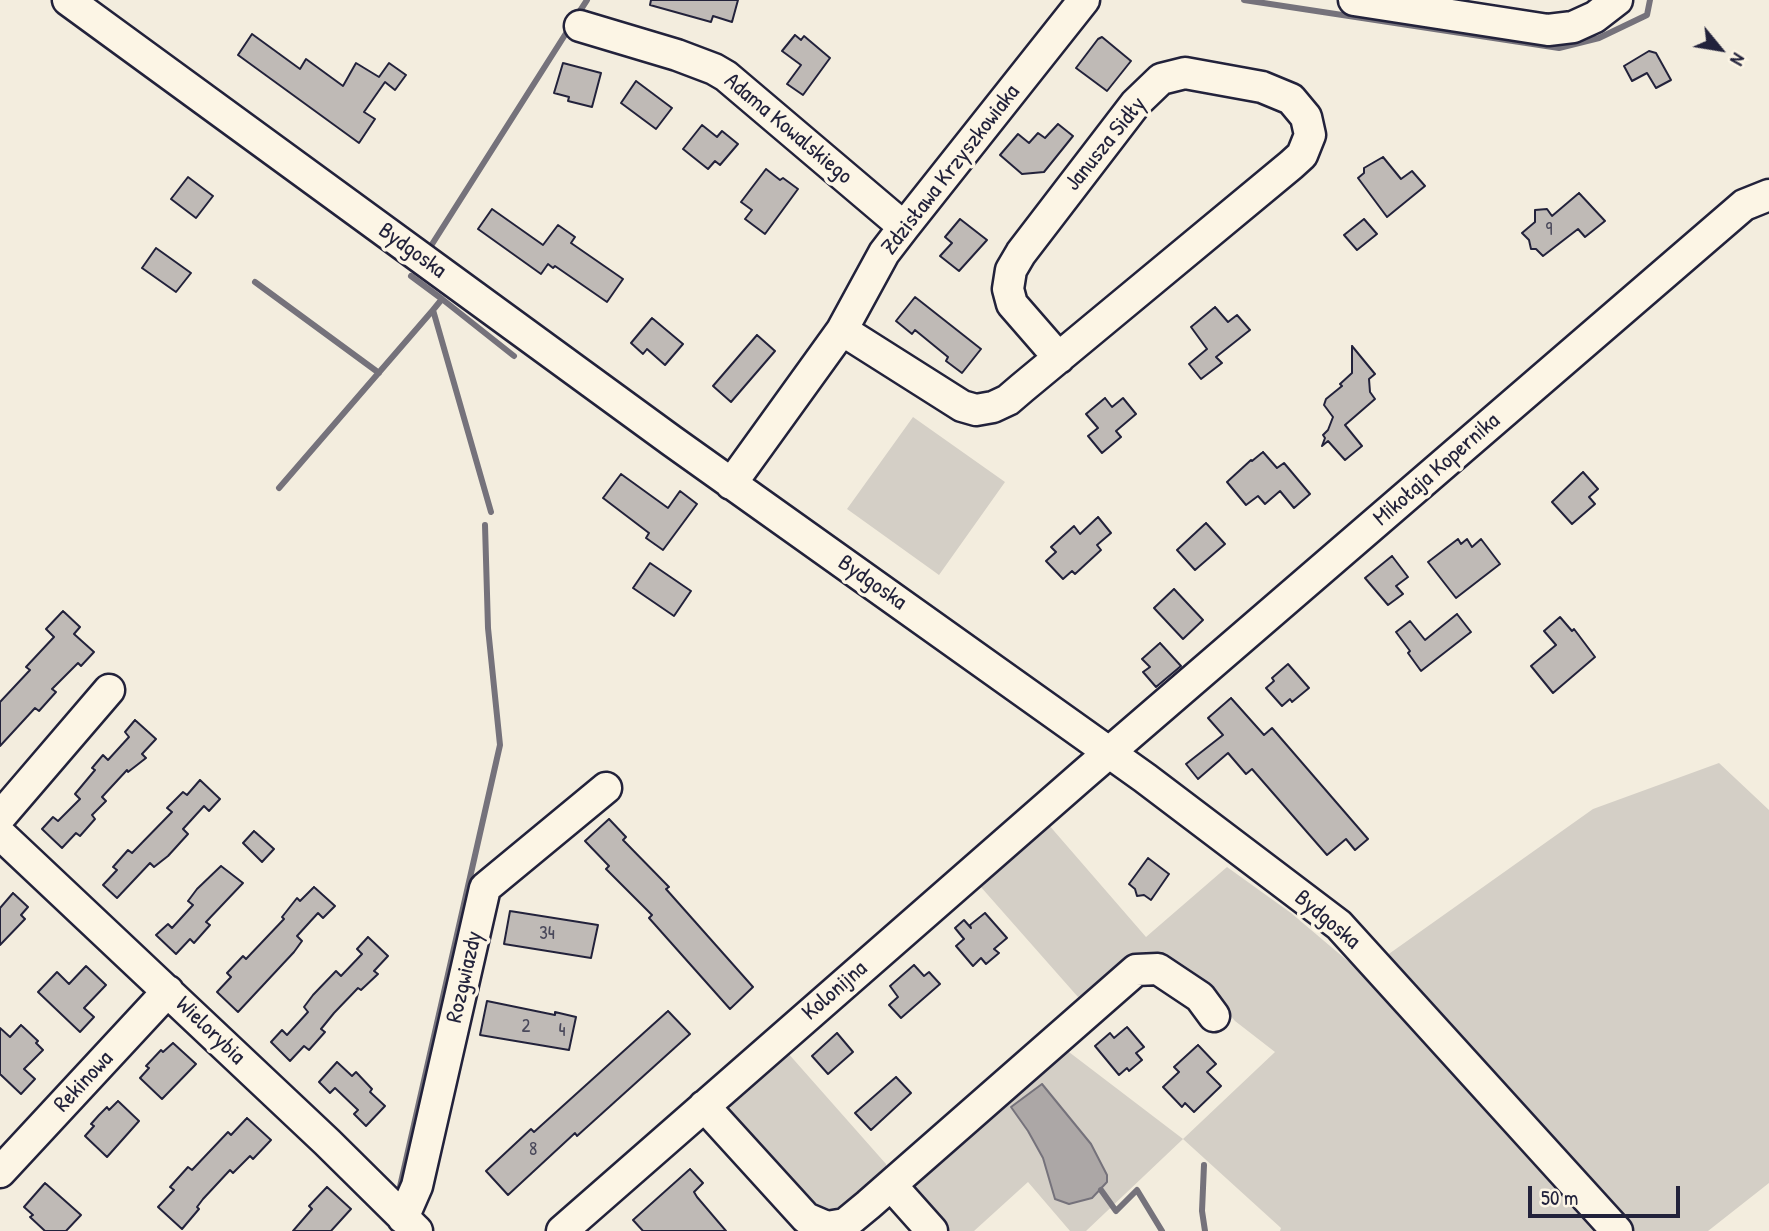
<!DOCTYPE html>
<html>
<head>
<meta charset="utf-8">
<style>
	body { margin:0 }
	#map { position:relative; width:1769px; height:1231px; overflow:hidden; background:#f3edde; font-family:"Patrick Hand",sans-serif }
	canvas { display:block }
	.north { position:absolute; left:1685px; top:14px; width:70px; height:70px; -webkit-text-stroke:5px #fcf5e5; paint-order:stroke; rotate:120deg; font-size:19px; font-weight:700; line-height:28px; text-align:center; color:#22223b }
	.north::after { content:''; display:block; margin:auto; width:24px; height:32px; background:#22223b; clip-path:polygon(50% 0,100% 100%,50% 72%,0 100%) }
	.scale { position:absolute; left:1528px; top:1186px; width:152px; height:32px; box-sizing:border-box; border:4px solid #22223b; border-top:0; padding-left:9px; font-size:21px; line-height:24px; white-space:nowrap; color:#22223b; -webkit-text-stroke:5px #fcf5e5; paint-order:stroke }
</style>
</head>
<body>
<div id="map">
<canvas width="1769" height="1231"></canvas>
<div class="north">N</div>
<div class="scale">50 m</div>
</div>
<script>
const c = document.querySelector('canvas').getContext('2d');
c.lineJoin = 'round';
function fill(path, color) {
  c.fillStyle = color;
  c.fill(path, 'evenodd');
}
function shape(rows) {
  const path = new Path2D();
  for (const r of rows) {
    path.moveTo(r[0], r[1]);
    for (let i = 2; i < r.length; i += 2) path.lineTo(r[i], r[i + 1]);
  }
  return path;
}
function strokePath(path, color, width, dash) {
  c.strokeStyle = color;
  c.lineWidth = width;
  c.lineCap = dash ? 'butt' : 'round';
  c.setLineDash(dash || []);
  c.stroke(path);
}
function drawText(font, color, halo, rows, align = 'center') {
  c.font = font + ' "Patrick Hand",sans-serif';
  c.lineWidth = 7;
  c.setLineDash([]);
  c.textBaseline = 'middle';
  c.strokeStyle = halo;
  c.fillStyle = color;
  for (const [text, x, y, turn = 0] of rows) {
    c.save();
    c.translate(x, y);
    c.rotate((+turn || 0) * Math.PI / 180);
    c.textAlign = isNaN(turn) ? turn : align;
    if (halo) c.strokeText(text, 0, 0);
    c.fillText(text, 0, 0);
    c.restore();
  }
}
const green = shape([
	[913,417,1005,482,939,575,847,509],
	[1719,763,1769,810,1769,1183,1708,1231,1280,1231,1281,1228,1183,1139,1086,1231,1070,1231,1028,1182,974,1231,946,1231,916,1194,915,1181,1065,1049,1183,1139,1275,1052,1235,1021,1210,991,1139,956,1078,997,980,886,1048,824,1146,937,1227,867,1291,913,1362,973,1593,809],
	[1011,1107,1092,1198,1055,1199,1043,1158,1029,1131],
	[787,1052,886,1164,886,1173,839,1213,822,1215,725,1118,725,1107]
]);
const water = shape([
	[1042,1084,1091,1144,1107,1175,1107,1182,1092,1198,1069,1204,1055,1199,1043,1158,1028,1131,1011,1107,1042,1084]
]);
const stream = shape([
	[1244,0,1559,48,1599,38,1647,15,1650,0],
	[576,17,587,0],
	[429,249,570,27],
	[411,276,442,299,433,310,491,512],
	[255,282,379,373],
	[442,299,514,356],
	[279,488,433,310],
	[1204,1165,1202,1211,1205,1231],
	[1101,1190,1116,1211,1137,1190,1162,1231],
	[399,1191,500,745,488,628,485,525]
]);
const building = shape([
	[651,0,738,0,732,22,713,16,711,22,650,5,651,0],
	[252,34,300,69,306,59,343,86,356,63,379,77,389,63,406,75,395,90,385,82,364,112,375,119,359,143,238,55,252,34],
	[795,35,801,40,804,36,830,58,803,95,787,84,801,65,782,51,795,35],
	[1102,37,1131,61,1107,91,1076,68,1098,39,1102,37],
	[1649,51,1656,53,1671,80,1656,88,1647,73,1632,81,1624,66,1649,51],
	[563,63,601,73,592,107,568,101,569,97,554,93,563,63],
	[636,81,672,108,656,129,621,103,636,81],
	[1058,124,1073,136,1044,172,1022,174,1000,155,1018,134,1029,143,1038,133,1045,138,1058,124],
	[702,125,717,137,722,131,738,144,720,165,715,161,708,169,683,149,702,125],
	[1383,157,1401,179,1412,171,1425,186,1387,217,1358,178,1364,173,1364,168,1383,157],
	[766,169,780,180,783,178,798,189,765,234,745,219,752,210,741,202,766,169],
	[188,177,213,196,196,218,171,199,188,177],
	[1579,193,1605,221,1585,237,1578,229,1543,256,1536,249,1531,249,1529,240,1522,233,1535,222,1535,210,1547,209,1552,216,1579,193],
	[492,209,543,245,558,225,575,237,571,243,623,279,607,302,555,266,553,268,548,264,541,274,478,229,492,209],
	[960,219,987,240,959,271,940,256,952,243,945,237,960,219],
	[1364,219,1377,234,1357,250,1344,235,1364,219],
	[156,248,191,273,176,292,142,268,156,248],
	[915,297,981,349,962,373,946,361,948,357,915,330,912,334,896,321,915,297],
	[1215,307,1228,322,1237,315,1250,330,1216,357,1222,363,1201,379,1189,364,1207,349,1191,327,1215,307],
	[652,318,683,344,665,365,647,349,643,354,631,343,652,318],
	[757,335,775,351,731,402,713,386,757,335],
	[1352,346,1375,374,1369,379,1370,392,1375,399,1345,425,1362,446,1345,460,1328,441,1322,446,1325,438,1323,435,1328,430,1333,417,1324,405,1326,399,1342,386,1340,384,1352,373,1352,346],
	[1105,398,1112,407,1123,398,1136,414,1116,431,1121,437,1102,453,1088,436,1098,428,1086,414,1105,398],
	[1263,452,1277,468,1284,463,1310,494,1294,508,1280,491,1265,504,1258,496,1246,505,1227,482,1251,460,1252,461,1263,452],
	[1583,472,1598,489,1589,497,1595,504,1572,524,1552,502,1583,472],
	[621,474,668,508,680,491,697,504,663,550,646,538,649,533,603,498,621,474],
	[1098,517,1111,533,1097,545,1101,550,1075,574,1072,571,1063,579,1046,561,1056,552,1051,547,1074,526,1080,534,1098,517],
	[1206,523,1225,544,1195,570,1177,550,1206,523],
	[1458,539,1461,544,1467,539,1472,547,1481,539,1500,564,1456,598,1428,562,1458,539],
	[1392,556,1408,577,1396,586,1403,594,1388,605,1365,578,1392,556],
	[650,563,691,591,674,616,633,588,650,563],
	[1174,589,1203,620,1183,639,1154,608,1174,589],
	[63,611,80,627,74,634,94,652,81,666,78,663,52,689,56,692,39,711,35,708,0,746,0,702,30,670,26,667,54,637,46,629,63,611],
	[1457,614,1471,632,1421,671,1408,653,1410,651,1396,632,1410,621,1425,640,1457,614],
	[1560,617,1572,631,1574,629,1595,657,1553,693,1531,666,1556,645,1544,631,1560,617],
	[1160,643,1181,666,1156,687,1143,672,1150,667,1142,659,1160,643],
	[1288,664,1309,688,1292,702,1290,699,1282,706,1266,688,1274,681,1272,678,1288,664],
	[1231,698,1264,735,1272,728,1368,839,1355,850,1346,839,1327,855,1252,769,1246,774,1228,753,1198,779,1186,764,1223,735,1208,718,1231,698],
	[135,720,156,739,142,754,146,758,128,772,127,770,102,797,106,801,92,815,95,819,80,836,76,833,62,848,42,829,53,817,58,821,80,799,75,794,95,770,92,768,103,755,108,760,129,737,125,732,135,720],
	[200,780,220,799,209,811,204,806,183,829,188,834,168,856,154,867,150,863,117,898,103,885,117,870,113,867,128,850,132,853,172,812,167,808,183,792,187,795,200,780],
	[609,819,626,837,623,840,669,887,666,889,753,987,730,1009,649,918,652,915,606,869,609,866,585,841,609,819],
	[254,831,274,849,262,862,243,843,254,831],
	[1148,858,1169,874,1151,900,1144,895,1137,896,1135,889,1129,884,1148,858],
	[221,866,243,883,206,922,210,925,194,943,190,939,176,954,156,935,168,924,172,928,193,905,188,901,197,889,221,866],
	[314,887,335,906,323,918,318,913,297,936,302,941,294,952,238,1012,217,992,231,977,227,973,243,956,246,959,284,919,282,917,297,898,300,901,314,887],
	[13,893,28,907,21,915,25,919,0,945,0,908,13,893],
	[510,911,598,925,591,958,504,944,510,911],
	[985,913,1007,938,994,949,999,953,986,964,981,958,973,966,956,946,964,939,955,928,964,920,971,928,970,925,985,913],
	[368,937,388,956,374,971,378,974,361,990,358,988,334,1013,321,1029,325,1032,309,1050,304,1046,290,1061,271,1042,282,1030,287,1035,308,1012,304,1007,313,995,336,971,341,976,362,954,357,949,368,937],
	[914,965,924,976,929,972,940,984,901,1018,889,1005,898,997,890,986,914,965],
	[86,966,106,985,84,1008,94,1017,80,1032,38,992,57,972,69,984,86,966],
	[487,1001,555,1015,555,1012,576,1017,569,1050,480,1035,487,1001],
	[668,1011,690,1034,577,1136,575,1133,508,1195,486,1171,531,1129,534,1132,668,1011],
	[21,1025,38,1041,36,1043,43,1050,24,1069,35,1079,21,1094,0,1074,0,1028,10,1037,21,1025],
	[1127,1027,1144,1047,1136,1053,1142,1060,1129,1071,1127,1068,1119,1075,1095,1046,1110,1033,1114,1038,1127,1027],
	[837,1033,853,1052,828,1074,812,1056,837,1033],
	[173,1043,196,1064,162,1099,140,1078,149,1068,146,1066,161,1050,163,1052,173,1043],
	[1198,1045,1216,1064,1207,1072,1221,1086,1194,1112,1185,1103,1182,1107,1163,1087,1179,1072,1174,1067,1198,1045],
	[337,1062,352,1076,356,1072,372,1089,370,1092,385,1106,366,1126,354,1114,358,1110,335,1088,330,1093,319,1082,337,1062],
	[896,1077,911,1093,871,1130,855,1113,896,1077],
	[118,1101,139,1121,107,1157,85,1136,94,1126,91,1124,99,1115,107,1107,109,1110,118,1101],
	[247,1118,271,1140,253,1159,250,1156,233,1173,230,1170,203,1199,197,1207,199,1209,182,1229,158,1207,174,1190,170,1187,188,1167,192,1170,228,1132,231,1135,247,1118],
	[690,1169,703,1183,694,1192,697,1197,726,1231,643,1231,633,1220,690,1169],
	[45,1183,81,1215,66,1231,45,1231,30,1217,33,1215,24,1207,45,1183],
	[327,1187,351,1209,331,1231,293,1231,312,1209,309,1206,327,1187]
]);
const minor = shape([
	[68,0,672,441,1145,778,1339,925,1617,1231],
	[1354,0,1548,30,1573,27,1595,17,1617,0],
	[580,26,677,55,714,69,726,76,904,227],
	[842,330,962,406,976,410,993,407,1008,400,1022,388,1291,165,1302,155,1310,135,1306,117,1291,99,1262,87,1185,73,1161,79,1136,103,1021,253,1011,270,1008,289,1012,304,1059,358],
	[731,484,842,330,884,253,904,227,1084,0],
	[0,817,109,690],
	[0,834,327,1142,417,1231],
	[704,1106,806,1218,827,1227,845,1224,868,1205,1136,970,1158,969,1200,997,1214,1016],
	[0,1172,168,991],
	[891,1185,932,1231],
	[403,1218,417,1186,485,888,606,788],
	[562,1231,1083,775,1744,205,1769,195]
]);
const numberNames = [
	["9",1549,230],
	["34",547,934],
	["2",526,1027],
	["4",562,1031],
	["8",533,1150]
];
const streetNames = [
	["Adama Kowalskiego",788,129,40],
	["Janusza Sidły",1106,144,-51],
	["Zdzisława Krzyszkowiaka",951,170,-52],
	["Bydgoska",412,251,36],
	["Mikołaja Kopernika",1437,470,-41],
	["Bydgoska",872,583,35],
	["Bydgoska",1327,920,40],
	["Rozgwiazdy",465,977,-77],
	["Kolonijna",835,991,-41],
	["Wielorybia",210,1031,44],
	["Rekinowa",84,1082,-47]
];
fill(green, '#d4cfc6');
fill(water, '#aca7a6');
strokePath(water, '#75727b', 2);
strokePath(stream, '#75727b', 6);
fill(building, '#bfbab6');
strokePath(building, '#22223b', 2);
strokePath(minor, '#22223b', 35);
strokePath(minor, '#fcf5e5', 30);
drawText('19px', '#49485a', null, numberNames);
drawText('23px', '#22223b', '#fcf5e5', streetNames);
</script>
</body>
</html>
